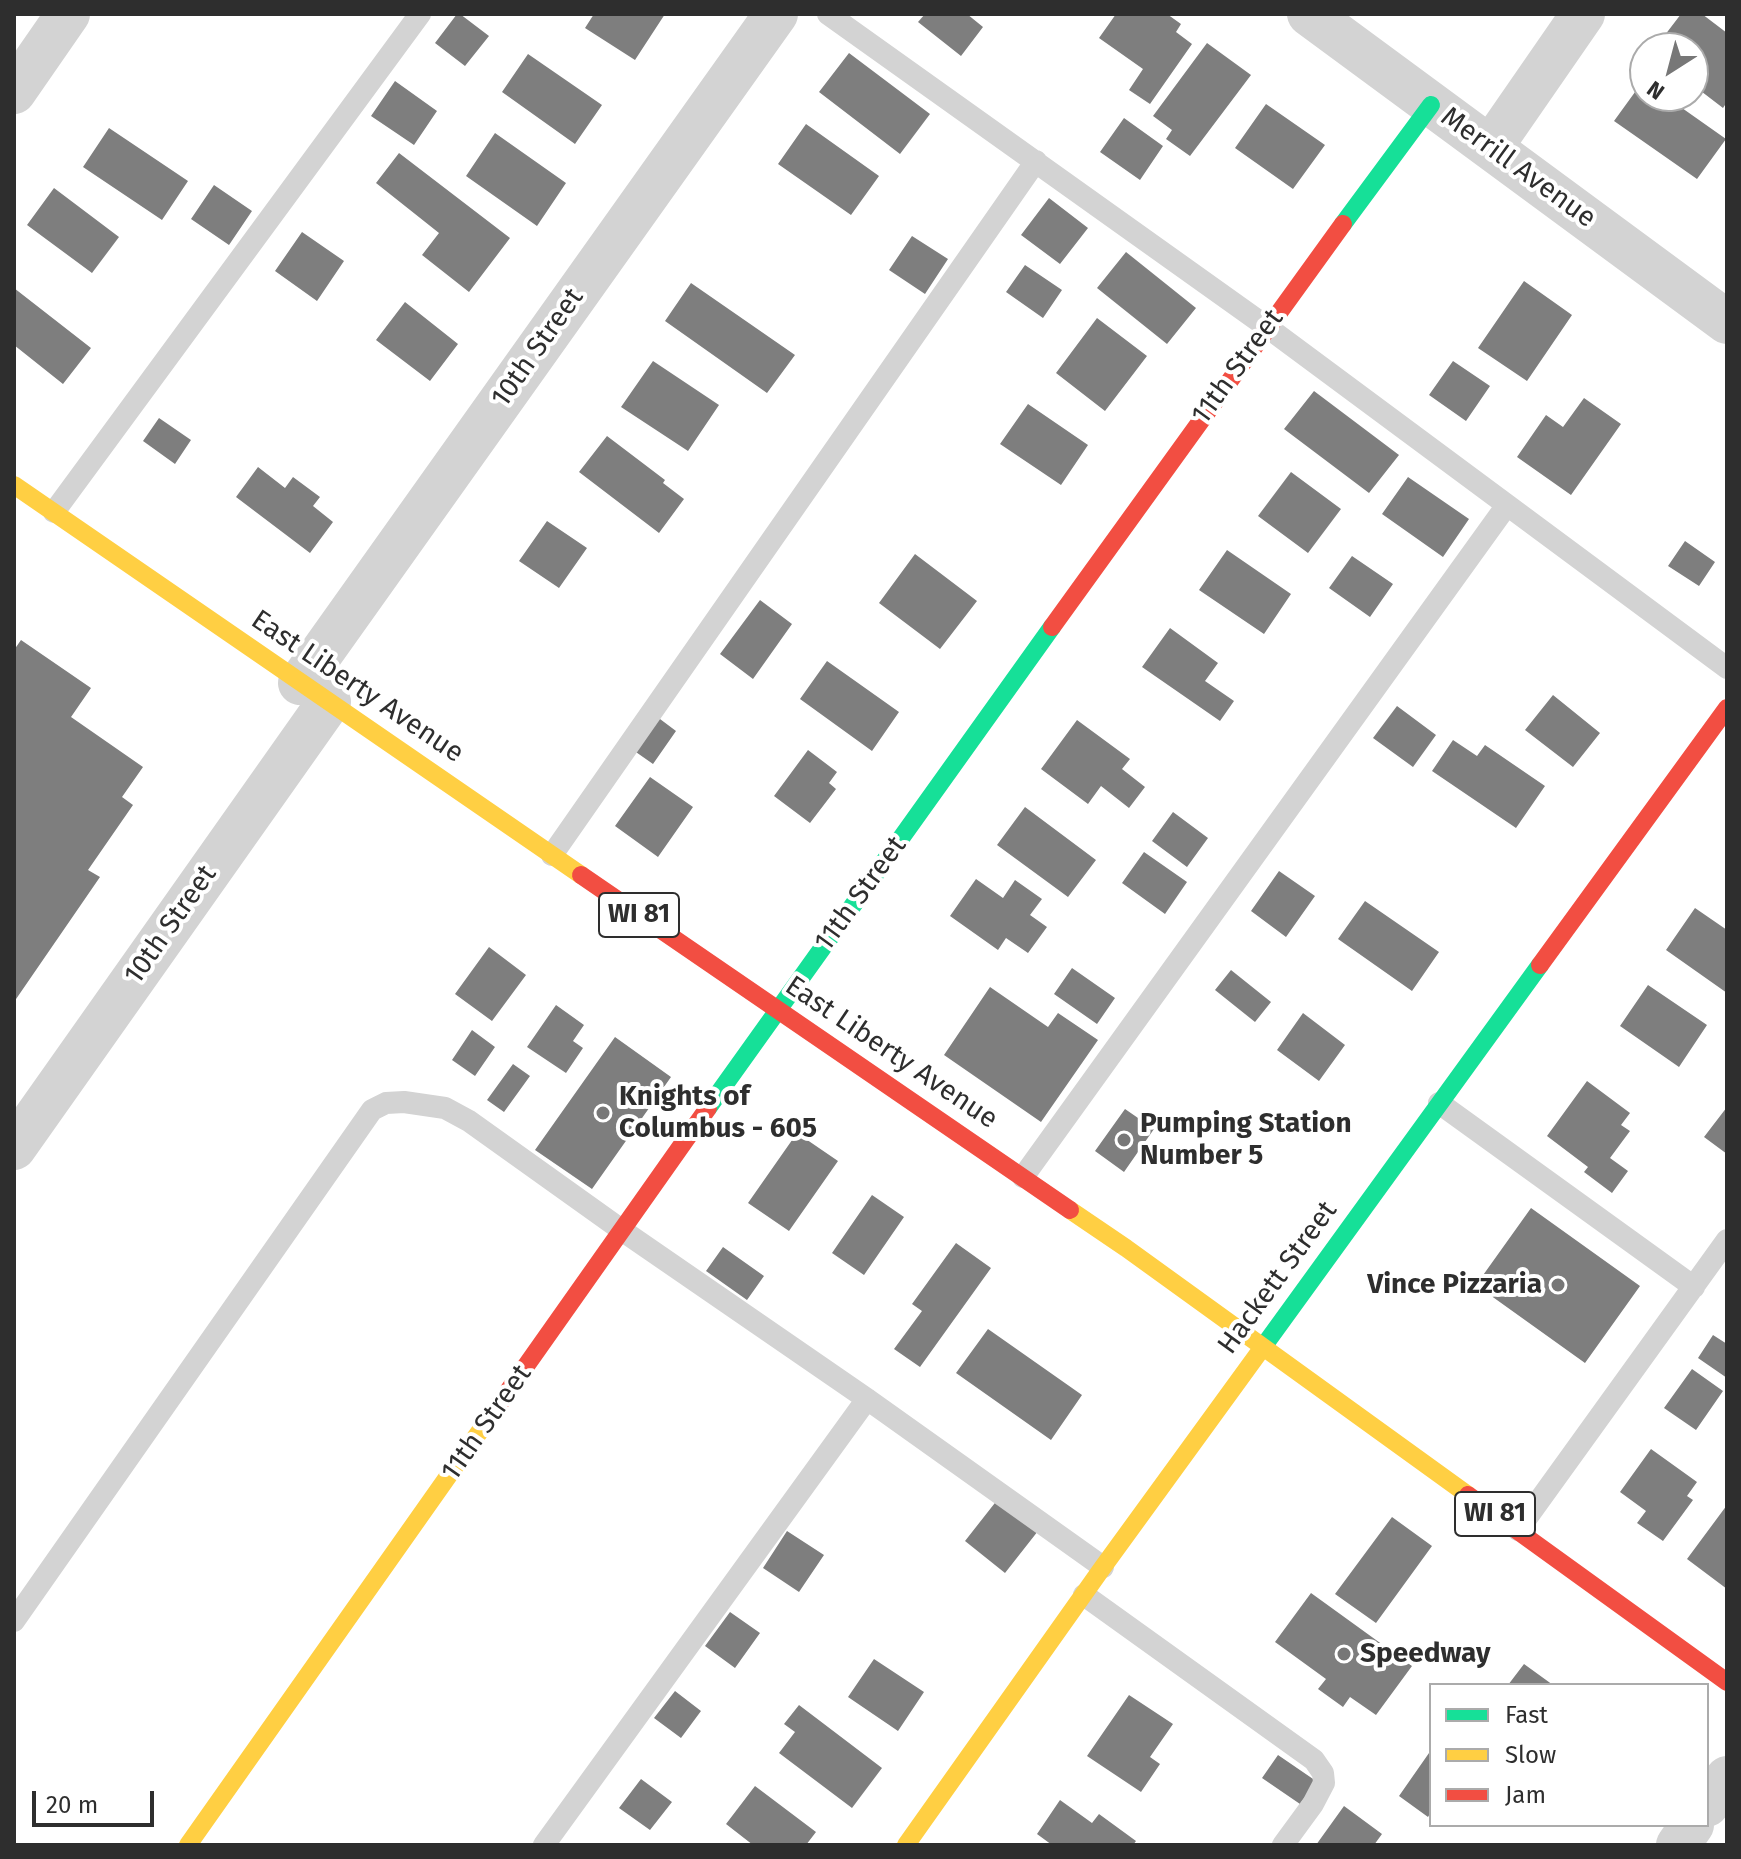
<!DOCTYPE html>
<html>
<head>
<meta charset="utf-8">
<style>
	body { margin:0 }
	#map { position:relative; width:1741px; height:1859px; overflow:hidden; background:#fff; font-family:"Fira Sans",sans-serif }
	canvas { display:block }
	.frame { position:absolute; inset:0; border:16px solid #2e2e2e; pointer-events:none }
	.legend { position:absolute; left:1429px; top:1683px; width:280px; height:144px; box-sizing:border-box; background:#fff; border:2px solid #ababab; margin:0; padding:10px 14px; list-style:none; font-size:24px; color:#2e2e2e }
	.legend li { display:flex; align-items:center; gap:16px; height:40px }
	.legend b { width:40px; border:2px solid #ababab }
	.north { position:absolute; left:1629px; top:32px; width:80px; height:80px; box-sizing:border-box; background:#fff; border:2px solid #ababab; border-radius:50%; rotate:216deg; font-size:22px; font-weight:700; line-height:32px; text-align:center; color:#2e2e2e }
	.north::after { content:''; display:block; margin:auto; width:28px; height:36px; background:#777; clip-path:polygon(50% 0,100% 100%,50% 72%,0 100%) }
	.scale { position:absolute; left:32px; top:1791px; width:122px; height:36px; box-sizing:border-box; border:4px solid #2e2e2e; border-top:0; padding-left:10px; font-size:24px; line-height:28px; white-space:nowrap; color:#2e2e2e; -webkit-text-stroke:6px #fff; paint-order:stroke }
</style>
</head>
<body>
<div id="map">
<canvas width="1741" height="1859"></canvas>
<div class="frame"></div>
<ul class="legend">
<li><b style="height:10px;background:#16e098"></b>Fast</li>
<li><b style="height:10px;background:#ffcf43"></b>Slow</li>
<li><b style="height:10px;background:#f24e42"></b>Jam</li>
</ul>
<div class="north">N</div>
<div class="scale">20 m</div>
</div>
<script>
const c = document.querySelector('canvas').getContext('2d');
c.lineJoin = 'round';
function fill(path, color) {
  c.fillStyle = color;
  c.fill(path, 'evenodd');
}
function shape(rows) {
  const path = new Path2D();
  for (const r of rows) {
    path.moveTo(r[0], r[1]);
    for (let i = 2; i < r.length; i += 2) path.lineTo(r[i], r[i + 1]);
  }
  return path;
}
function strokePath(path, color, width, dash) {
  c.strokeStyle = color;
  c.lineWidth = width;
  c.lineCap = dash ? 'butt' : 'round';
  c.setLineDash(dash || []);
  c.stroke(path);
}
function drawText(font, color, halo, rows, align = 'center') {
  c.font = font + ' "Fira Sans",sans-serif';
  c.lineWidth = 8;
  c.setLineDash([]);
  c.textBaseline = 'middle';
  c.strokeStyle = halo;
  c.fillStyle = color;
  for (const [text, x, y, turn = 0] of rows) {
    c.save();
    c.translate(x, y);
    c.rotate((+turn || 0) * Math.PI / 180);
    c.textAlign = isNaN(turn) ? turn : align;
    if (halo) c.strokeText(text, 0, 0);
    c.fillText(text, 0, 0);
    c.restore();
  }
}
const building = shape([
	[457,14,460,14,489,36,465,66,435,43],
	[594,14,665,14,635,60,585,28],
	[925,14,967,14,983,27,961,56,918,22],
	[1116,14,1167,14,1181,24,1176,32,1192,44,1150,104,1129,90,1143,69,1099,38],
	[1681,14,1702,14,1727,33,1727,102,1723,108,1693,85,1693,48,1655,48],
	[1207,43,1251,75,1190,156,1166,139,1172,130,1153,116],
	[849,53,930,114,900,154,819,92],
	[528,54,602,105,575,144,502,92],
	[395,81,437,111,414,145,371,116],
	[1643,81,1645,82,1645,96,1665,96,1726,139,1697,179,1614,121],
	[1266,104,1325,145,1293,189,1235,148],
	[1124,118,1163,146,1140,180,1100,152],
	[806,124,879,176,851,215,778,164],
	[109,128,188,181,162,220,83,167],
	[495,133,566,183,537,226,466,176],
	[399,153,510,238,469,292,422,255,439,233,376,183],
	[214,185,252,211,229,245,191,219],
	[54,188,119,237,92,273,27,225],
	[1049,198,1088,228,1060,264,1021,235],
	[302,232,344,261,317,301,275,271],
	[912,236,948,259,925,294,889,270],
	[1126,252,1196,308,1167,344,1097,288],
	[1025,265,1062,290,1043,318,1006,292],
	[1524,281,1572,315,1527,381,1478,348],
	[691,283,795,355,767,393,665,321],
	[14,288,91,348,63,384,14,345],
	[405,302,458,344,430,381,376,340],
	[1097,318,1147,356,1105,411,1056,373],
	[653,361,719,405,688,451,621,407],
	[1453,361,1490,386,1466,421,1429,395],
	[1314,391,1399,455,1369,493,1284,429],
	[1584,398,1621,424,1571,495,1517,457,1546,415,1563,427],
	[1028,404,1088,445,1061,485,1000,444],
	[159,418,191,440,175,464,143,441],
	[607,436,665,480,663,483,684,499,659,533,579,472],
	[258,467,285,488,293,477,320,497,313,506,333,522,310,553,236,497],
	[1291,472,1341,509,1308,553,1258,516],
	[1408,477,1469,519,1443,557,1382,514],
	[547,521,587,548,559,588,519,561],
	[1685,541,1715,562,1699,586,1668,566],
	[1227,550,1291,594,1264,634,1199,590],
	[915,554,977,601,940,649,879,603],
	[1352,556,1393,584,1370,617,1329,588],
	[760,600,792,624,753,679,720,654],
	[1170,628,1218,663,1205,681,1234,701,1220,721,1142,667],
	[21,640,91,688,71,717,143,767,122,797,133,805,88,870,100,877,14,1002,14,650],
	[827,661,899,712,872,751,800,699],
	[1553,695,1600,733,1573,767,1525,730],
	[1397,706,1436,735,1413,767,1373,738],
	[656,716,676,731,653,764,633,750],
	[1077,720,1130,759,1122,769,1145,787,1129,808,1101,786,1088,804,1041,769],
	[1453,740,1477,756,1485,745,1545,786,1516,828,1432,771],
	[808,750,837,772,829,783,836,789,810,823,774,796],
	[650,777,693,807,658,857,615,826],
	[1025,807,1096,860,1068,897,997,845],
	[1173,812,1208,838,1187,867,1152,841],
	[1144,852,1187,882,1165,914,1122,883],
	[1279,871,1315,896,1286,937,1251,911],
	[976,879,1003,898,1015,880,1042,899,1030,915,1047,927,1028,953,1006,938,998,950,950,916],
	[1365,901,1439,952,1412,991,1338,939],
	[1695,908,1727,930,1727,993,1666,950],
	[489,947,526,975,492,1021,455,994],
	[1072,968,1115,998,1097,1024,1054,994],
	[1231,970,1271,1002,1255,1022,1215,990],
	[1648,985,1707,1025,1679,1067,1620,1026],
	[990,987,1048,1027,1058,1013,1098,1040,1041,1122,944,1055],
	[556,1005,584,1025,573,1041,583,1048,566,1073,527,1047],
	[1303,1013,1345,1045,1319,1081,1277,1050],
	[472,1030,495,1047,475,1076,452,1060],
	[615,1037,671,1077,592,1189,535,1150],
	[513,1064,530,1076,504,1112,487,1100],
	[1587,1081,1630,1113,1621,1125,1630,1131,1610,1158,1628,1171,1612,1193,1584,1172,1588,1167,1547,1136],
	[1727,1107,1727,1154,1704,1137],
	[1125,1109,1154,1129,1124,1172,1095,1151],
	[797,1133,838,1161,789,1231,748,1203],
	[872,1195,904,1217,864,1275,832,1253],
	[1531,1208,1640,1286,1585,1363,1476,1285],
	[956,1243,991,1268,920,1367,894,1349,922,1311,912,1304],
	[723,1247,764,1276,747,1300,706,1271],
	[988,1329,1082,1395,1051,1440,956,1373],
	[1713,1335,1727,1344,1727,1378,1698,1358],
	[1692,1369,1723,1391,1696,1430,1664,1408],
	[1651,1449,1697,1482,1687,1496,1693,1500,1663,1541,1637,1523,1646,1511,1620,1492],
	[998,1499,1038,1531,1005,1573,965,1541],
	[1727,1505,1727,1589,1687,1559],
	[1392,1517,1432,1546,1376,1623,1335,1594],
	[787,1531,824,1555,799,1592,763,1568],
	[1311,1593,1412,1666,1376,1715,1350,1697,1343,1707,1318,1689,1326,1679,1275,1642],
	[730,1612,760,1633,735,1668,705,1646],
	[874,1659,924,1692,898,1731,848,1697],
	[1524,1664,1553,1685,1508,1685],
	[675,1691,701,1711,681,1738,654,1718],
	[1129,1695,1173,1724,1150,1757,1160,1764,1141,1792,1087,1756],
	[799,1705,882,1768,852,1808,779,1753,795,1732,784,1724],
	[1429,1753,1431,1755,1431,1812,1428,1817,1399,1796],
	[1278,1755,1316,1781,1300,1804,1262,1778],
	[641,1779,672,1802,650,1830,619,1808],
	[755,1786,816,1832,806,1845,753,1845,726,1824],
	[1060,1800,1092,1823,1099,1814,1136,1841,1133,1845,1052,1845,1037,1834],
	[1344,1806,1382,1834,1374,1845,1316,1845]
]);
const lane = shape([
	[828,14,1267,327,1727,668],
	[54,512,420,14],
	[552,855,1036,161],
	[1439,1103,1694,1287],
	[1023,1177,1507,505],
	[1518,1530,1727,1240],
	[1084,1595,1314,1760,1323,1773,1324,1783,1313,1804,1283,1845],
	[14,1621,372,1110,386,1103,404,1102,445,1108,469,1121,623,1231,867,1399,1103,1567],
	[544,1845,867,1399]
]);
const street = shape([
	[1309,14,1727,322],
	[14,92,68,14],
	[1491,147,1583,14],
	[300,683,776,14],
	[14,1148,329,702],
	[1707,1805,1727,1778],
	[1678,1845,1692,1825]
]);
const fast = shape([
	[1343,224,1431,105],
	[708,1108,1052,627],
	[1263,1347,1540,965]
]);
const slow = shape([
	[14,485,581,875],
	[1070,1210,1126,1248,1468,1495],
	[188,1845,492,1414],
	[906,1845,1103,1567,1263,1347]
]);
const jam = shape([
	[1052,627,1343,224],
	[581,875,1070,1210],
	[1540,965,1727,708],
	[492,1414,708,1108],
	[1468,1495,1727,1682]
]);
const markers = [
	[603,1113,8,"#777"],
	[1124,1140,8,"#777"],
	[1558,1285,8,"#777"],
	[1344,1654,8,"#777"]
];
const shields = [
	[639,915,80],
	[1495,1514,80]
];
const shieldNames = [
	["WI 81",639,915],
	["WI 81",1495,1514]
];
const streetNames = [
	["Merrill Avenue",1518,168,36],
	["10th Street",538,348,-55],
	["11th Street",1238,367,-54],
	["East Liberty Avenue",357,687,34],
	["11th Street",861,894,-54],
	["10th Street",171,925,-55],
	["East Liberty Avenue",891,1053,34],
	["Hackett Street",1278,1278,-54],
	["11th Street",487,1423,-55]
];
const poiNames = [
	["Knights of",619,1097],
	["Columbus - 605",619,1129],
	["Pumping Station",1140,1124],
	["Number 5",1140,1156],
	["Vince Pizzaria",1542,1285,"right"],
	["Speedway",1360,1654]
];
fill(building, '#7e7e7e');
strokePath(lane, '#d3d3d3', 22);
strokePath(street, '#d3d3d3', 44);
strokePath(fast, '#16e098', 18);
strokePath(slow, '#ffcf43', 18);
strokePath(jam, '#f24e42', 18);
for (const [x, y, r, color] of markers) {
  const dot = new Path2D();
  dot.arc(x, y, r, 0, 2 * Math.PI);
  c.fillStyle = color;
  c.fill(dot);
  strokePath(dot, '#fff', 3);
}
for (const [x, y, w] of shields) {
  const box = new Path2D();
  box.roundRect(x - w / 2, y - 22, w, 44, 6);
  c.fillStyle = '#fff';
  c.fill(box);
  strokePath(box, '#2e2e2e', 2);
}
drawText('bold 26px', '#2e2e2e', null, shieldNames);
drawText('28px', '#2e2e2e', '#fff', streetNames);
drawText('bold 28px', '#2e2e2e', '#fff', poiNames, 'left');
</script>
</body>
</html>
